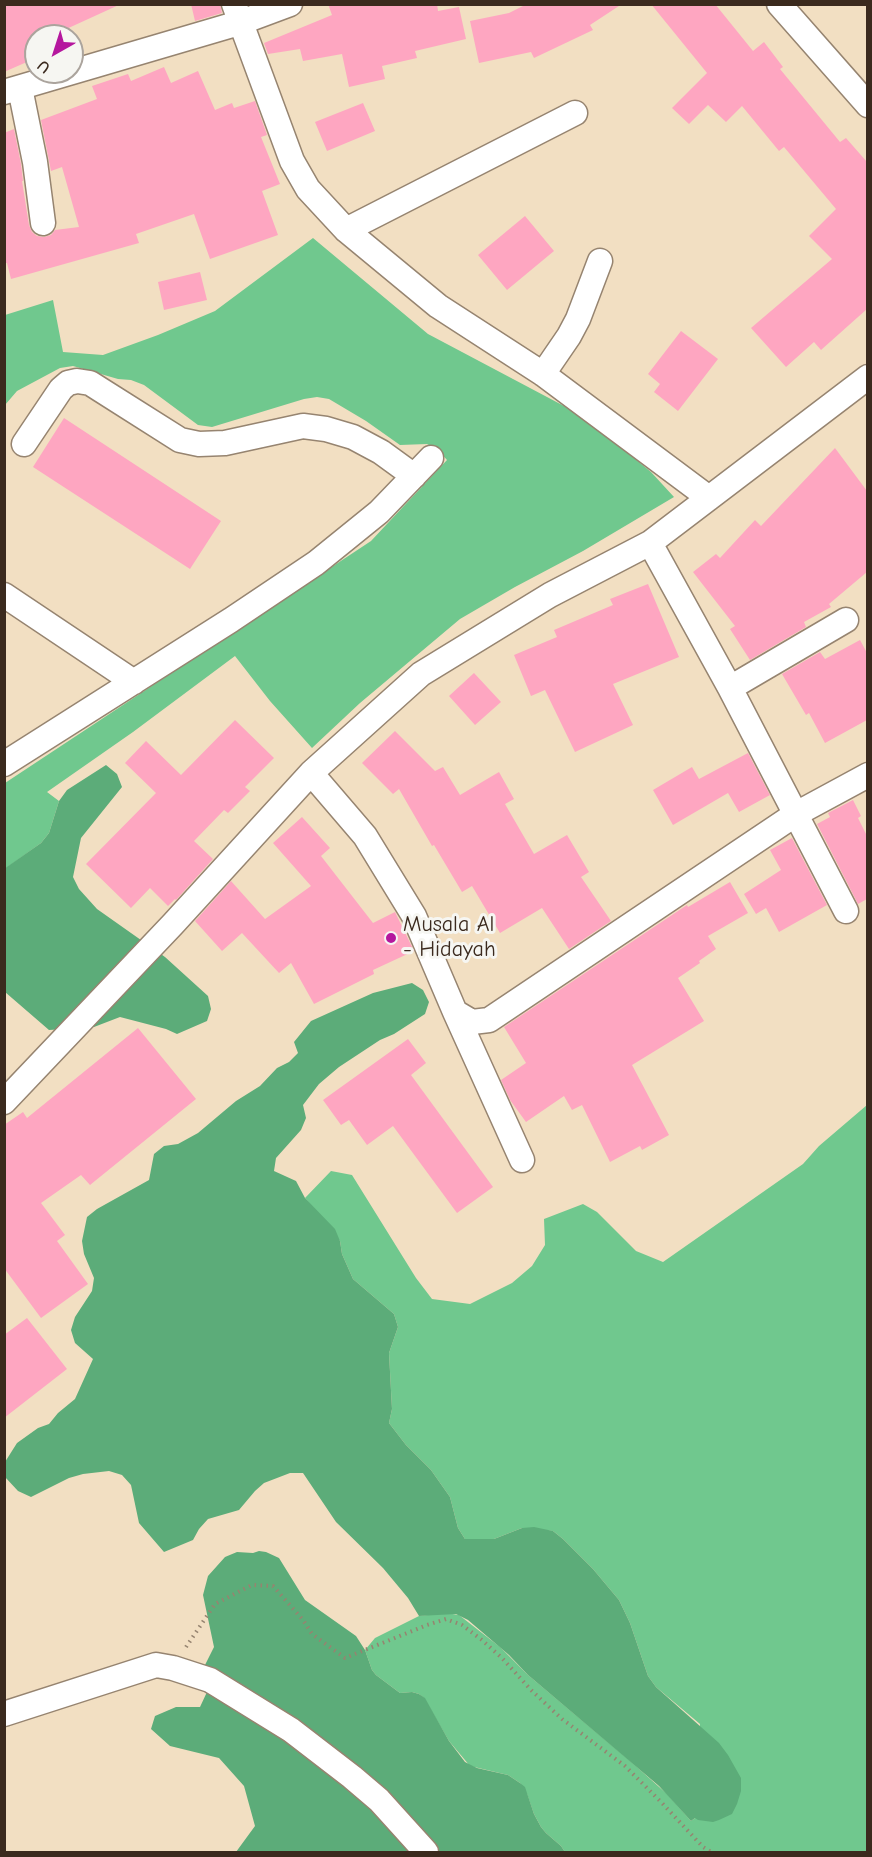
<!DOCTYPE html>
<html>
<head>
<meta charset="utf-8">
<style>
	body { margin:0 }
	#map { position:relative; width:872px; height:1857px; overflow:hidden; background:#f2dfc2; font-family:"Comic Neue",sans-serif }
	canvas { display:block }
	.frame { position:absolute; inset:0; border:6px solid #3b2a1e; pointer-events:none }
	.north { position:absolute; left:24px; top:24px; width:60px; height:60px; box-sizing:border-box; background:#f6f6f2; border:2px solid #aba49d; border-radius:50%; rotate:219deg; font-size:16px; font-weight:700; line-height:24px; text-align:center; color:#3b2a1e }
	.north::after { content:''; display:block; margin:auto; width:21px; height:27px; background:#b5179e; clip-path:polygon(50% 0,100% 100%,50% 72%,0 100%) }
</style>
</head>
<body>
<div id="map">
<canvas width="872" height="1857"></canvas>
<div class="frame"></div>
<div class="north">U</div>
</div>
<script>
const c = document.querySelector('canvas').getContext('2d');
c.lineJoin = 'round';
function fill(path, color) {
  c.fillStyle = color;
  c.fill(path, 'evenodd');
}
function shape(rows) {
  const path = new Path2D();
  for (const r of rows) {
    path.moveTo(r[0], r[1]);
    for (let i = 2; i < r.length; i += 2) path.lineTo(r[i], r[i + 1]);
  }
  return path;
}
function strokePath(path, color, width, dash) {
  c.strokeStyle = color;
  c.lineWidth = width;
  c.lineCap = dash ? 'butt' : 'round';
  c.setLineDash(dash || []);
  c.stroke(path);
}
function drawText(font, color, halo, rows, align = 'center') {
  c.font = font + ' "Comic Neue",sans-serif';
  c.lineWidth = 6;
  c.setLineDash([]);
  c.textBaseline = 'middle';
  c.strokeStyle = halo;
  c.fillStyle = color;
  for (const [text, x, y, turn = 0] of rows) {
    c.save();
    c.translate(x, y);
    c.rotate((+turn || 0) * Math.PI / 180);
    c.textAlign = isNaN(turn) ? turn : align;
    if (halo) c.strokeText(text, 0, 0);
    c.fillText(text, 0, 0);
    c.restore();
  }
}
const green = shape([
	[313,238,428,334,564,406,595,426,651,472,674,497,583,551,515,587,460,619,360,703,312,748,270,701,235,656,133,732,47,792,59,801,49,833,41,843,5,869,5,783,371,541,447,460,438,450,427,444,400,445,366,421,329,399,317,397,304,399,212,427,198,425,144,385,131,380,118,379,73,366,60,368,17,391,5,405,5,315,53,300,63,352,103,355,158,335,215,311],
	[867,1105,867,1852,565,1852,561,1846,546,1833,541,1827,534,1814,527,1794,520,1783,508,1775,470,1766,449,1741,424,1698,419,1694,412,1692,400,1693,376,1675,372,1670,365,1650,375,1638,419,1616,446,1613,459,1615,500,1647,528,1675,629,1760,667,1794,691,1821,695,1818,700,1724,656,1687,648,1676,630,1623,619,1600,593,1569,563,1539,553,1531,522,1528,494,1539,465,1539,458,1528,450,1497,431,1470,406,1445,389,1423,392,1409,389,1353,398,1327,394,1314,353,1279,342,1254,340,1241,305,1198,331,1171,352,1175,416,1278,432,1299,470,1304,512,1283,532,1266,545,1245,544,1219,583,1204,597,1212,636,1251,663,1262,803,1164,819,1146]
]);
const forest = shape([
	[106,765,117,774,122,787,81,838,73,877,79,889,97,909,165,957,208,996,211,1009,207,1021,177,1034,166,1029,120,1017,94,1027,49,1030,5,992,4,869,41,843,49,833,59,801,67,790],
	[412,983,423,990,429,1002,425,1014,394,1034,380,1040,339,1067,319,1084,303,1105,306,1118,301,1130,276,1158,274,1171,296,1181,305,1198,335,1229,340,1241,342,1254,353,1279,394,1314,398,1327,389,1353,392,1409,389,1423,406,1445,431,1470,450,1497,458,1528,465,1539,494,1539,522,1528,534,1527,553,1531,563,1539,593,1569,619,1600,630,1623,648,1676,656,1687,719,1743,728,1755,741,1778,741,1791,737,1804,732,1814,719,1820,713,1822,698,1820,695,1818,691,1821,659,1786,528,1675,509,1655,468,1620,456,1614,419,1616,408,1598,383,1568,336,1522,303,1473,290,1473,264,1483,255,1491,239,1510,208,1519,199,1529,193,1540,164,1552,139,1523,131,1485,122,1475,109,1471,83,1474,69,1478,31,1497,18,1491,5,1477,5,1462,17,1443,38,1428,49,1424,58,1413,75,1399,93,1359,75,1343,71,1330,75,1317,92,1291,94,1278,84,1254,82,1241,87,1217,97,1209,149,1180,154,1154,164,1146,178,1144,198,1133,236,1101,260,1086,277,1068,289,1062,298,1053,294,1042,311,1021,373,993],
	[259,1551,266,1552,279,1558,305,1600,356,1636,365,1650,372,1670,376,1675,400,1693,412,1692,419,1694,425,1698,449,1741,465,1762,477,1768,508,1775,520,1783,525,1787,534,1814,541,1827,546,1833,561,1846,565,1852,236,1852,255,1826,244,1786,219,1758,170,1746,151,1729,155,1716,176,1707,200,1707,213,1679,207,1671,205,1665,214,1647,203,1595,208,1576,225,1557,237,1552,253,1553]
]);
const building = shape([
	[4,4,121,4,51,36,36,36,36,58,4,72],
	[191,4,220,4,222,13,195,21],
	[328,4,437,4,438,11,459,7,466,39,415,51,417,58,382,66,385,79,349,87,342,54,303,61,300,49,268,54,264,43,332,15],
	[527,4,622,4,590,25,593,30,534,58,531,52,479,63,470,21,509,13],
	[651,4,715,4,753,51,764,42,783,67,780,69,840,142,846,138,867,162,867,309,821,350,814,342,786,367,751,328,832,259,809,236,836,209,784,147,779,151,742,106,726,122,708,105,689,124,672,108,707,73],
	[164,67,171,83,198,71,215,110,232,103,234,108,255,101,267,135,261,137,280,184,262,191,278,235,210,259,194,214,136,234,139,243,11,279,7,263,4,263,4,133,14,129,21,164,23,181,22,181,29,225,32,232,37,236,44,237,51,235,55,230,79,227,62,167,51,171,41,120,97,99,92,86,128,74,131,81],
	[363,103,375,131,327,151,315,122],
	[525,216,554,251,507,290,478,255],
	[200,272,207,300,164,310,158,282],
	[681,331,718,359,678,411,654,392,660,384,648,374],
	[64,418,221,521,190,569,33,467],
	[835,448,867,491,867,572,829,604,831,607,804,622,806,627,750,660,730,629,735,626,693,572,716,554,720,558,755,520,761,526],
	[648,584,679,657,613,684,633,725,575,752,545,690,531,696,514,655,557,637,554,630,613,605,610,599],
	[860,640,867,653,867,720,825,743,809,713,806,715,782,674,820,652,825,659],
	[474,673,501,702,475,725,449,696],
	[235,720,274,758,245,787,250,791,228,813,224,810,194,841,213,859,176,900,175,899,168,906,150,888,131,908,86,864,156,793,125,763,146,741,181,775],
	[395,731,435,771,443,767,460,795,499,772,514,799,505,804,534,854,567,835,589,872,581,877,611,921,569,949,542,908,500,933,472,886,462,892,434,845,432,846,399,789,393,794,362,763],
	[748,753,770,795,739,812,728,793,673,825,653,790,692,767,699,779],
	[853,800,861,816,858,818,867,836,867,899,858,904,817,824,830,817,828,813],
	[302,817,330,848,321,856,373,923,395,912,414,951,373,970,374,974,314,1004,291,963,279,973,242,933,222,951,195,921,231,881,265,919,311,886,273,843],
	[792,838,827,905,779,932,766,908,756,914,744,894,781,870,770,850],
	[730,882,748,913,708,936,716,949,699,961,700,963,678,978,704,1021,632,1065,669,1135,642,1150,640,1146,610,1162,582,1105,572,1110,564,1096,526,1122,510,1100,501,1080,526,1063,504,1027,687,905,688,907],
	[138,1028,196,1099,90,1185,81,1175,41,1203,65,1235,57,1241,88,1284,41,1318,4,1268,4,1125,23,1112,27,1118],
	[408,1039,426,1063,411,1075,493,1187,457,1213,393,1126,367,1145,349,1120,341,1125,323,1100],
	[27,1318,67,1369,4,1418,4,1335]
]);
const path = shape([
	[186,1647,215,1604,252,1585,273,1586,303,1620,312,1634,345,1658,427,1625,446,1619,462,1625,482,1640,502,1658,532,1691,562,1719,625,1766,661,1802,703,1847,711,1852]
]);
const street = shape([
	[234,4,292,161,308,189,346,230,438,306,543,374,709,498],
	[779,4,868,105],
	[20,88,35,162,43,223],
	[4,92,239,23,290,4],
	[346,230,575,113],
	[543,374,569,336,578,319,600,261],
	[24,444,61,389,68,383,77,381,90,383,101,390,180,440,199,444,225,443,303,426,326,429,353,437,381,452,414,476],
	[650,543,730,688,846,911],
	[4,595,134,682],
	[730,688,846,620],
	[4,764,231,620,316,563,379,512,431,458],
	[311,773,365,836,414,916,455,1012,472,1022,489,1020,796,814,868,775],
	[455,1012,522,1160],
	[4,1102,173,924,311,773,421,674,550,595,650,543,868,377],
	[4,1714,156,1665,173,1668,210,1680,291,1730,352,1777,379,1800,426,1852]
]);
const markers = [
	[391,938,6,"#b5179e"]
];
const poiNames = [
	["Musala Al",403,925],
	["- Hidayah",403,950]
];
fill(green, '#70c88e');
fill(forest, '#5cac79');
fill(building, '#fea6c1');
strokePath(street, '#968470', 27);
strokePath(path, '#968470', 4, [1.5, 4.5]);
strokePath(street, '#fff', 24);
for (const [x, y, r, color] of markers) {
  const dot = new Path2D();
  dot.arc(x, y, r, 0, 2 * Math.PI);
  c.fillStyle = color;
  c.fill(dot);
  strokePath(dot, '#f6f6f2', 2);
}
drawText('22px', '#3b2a1e', '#f6f6f2', poiNames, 'left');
</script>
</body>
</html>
